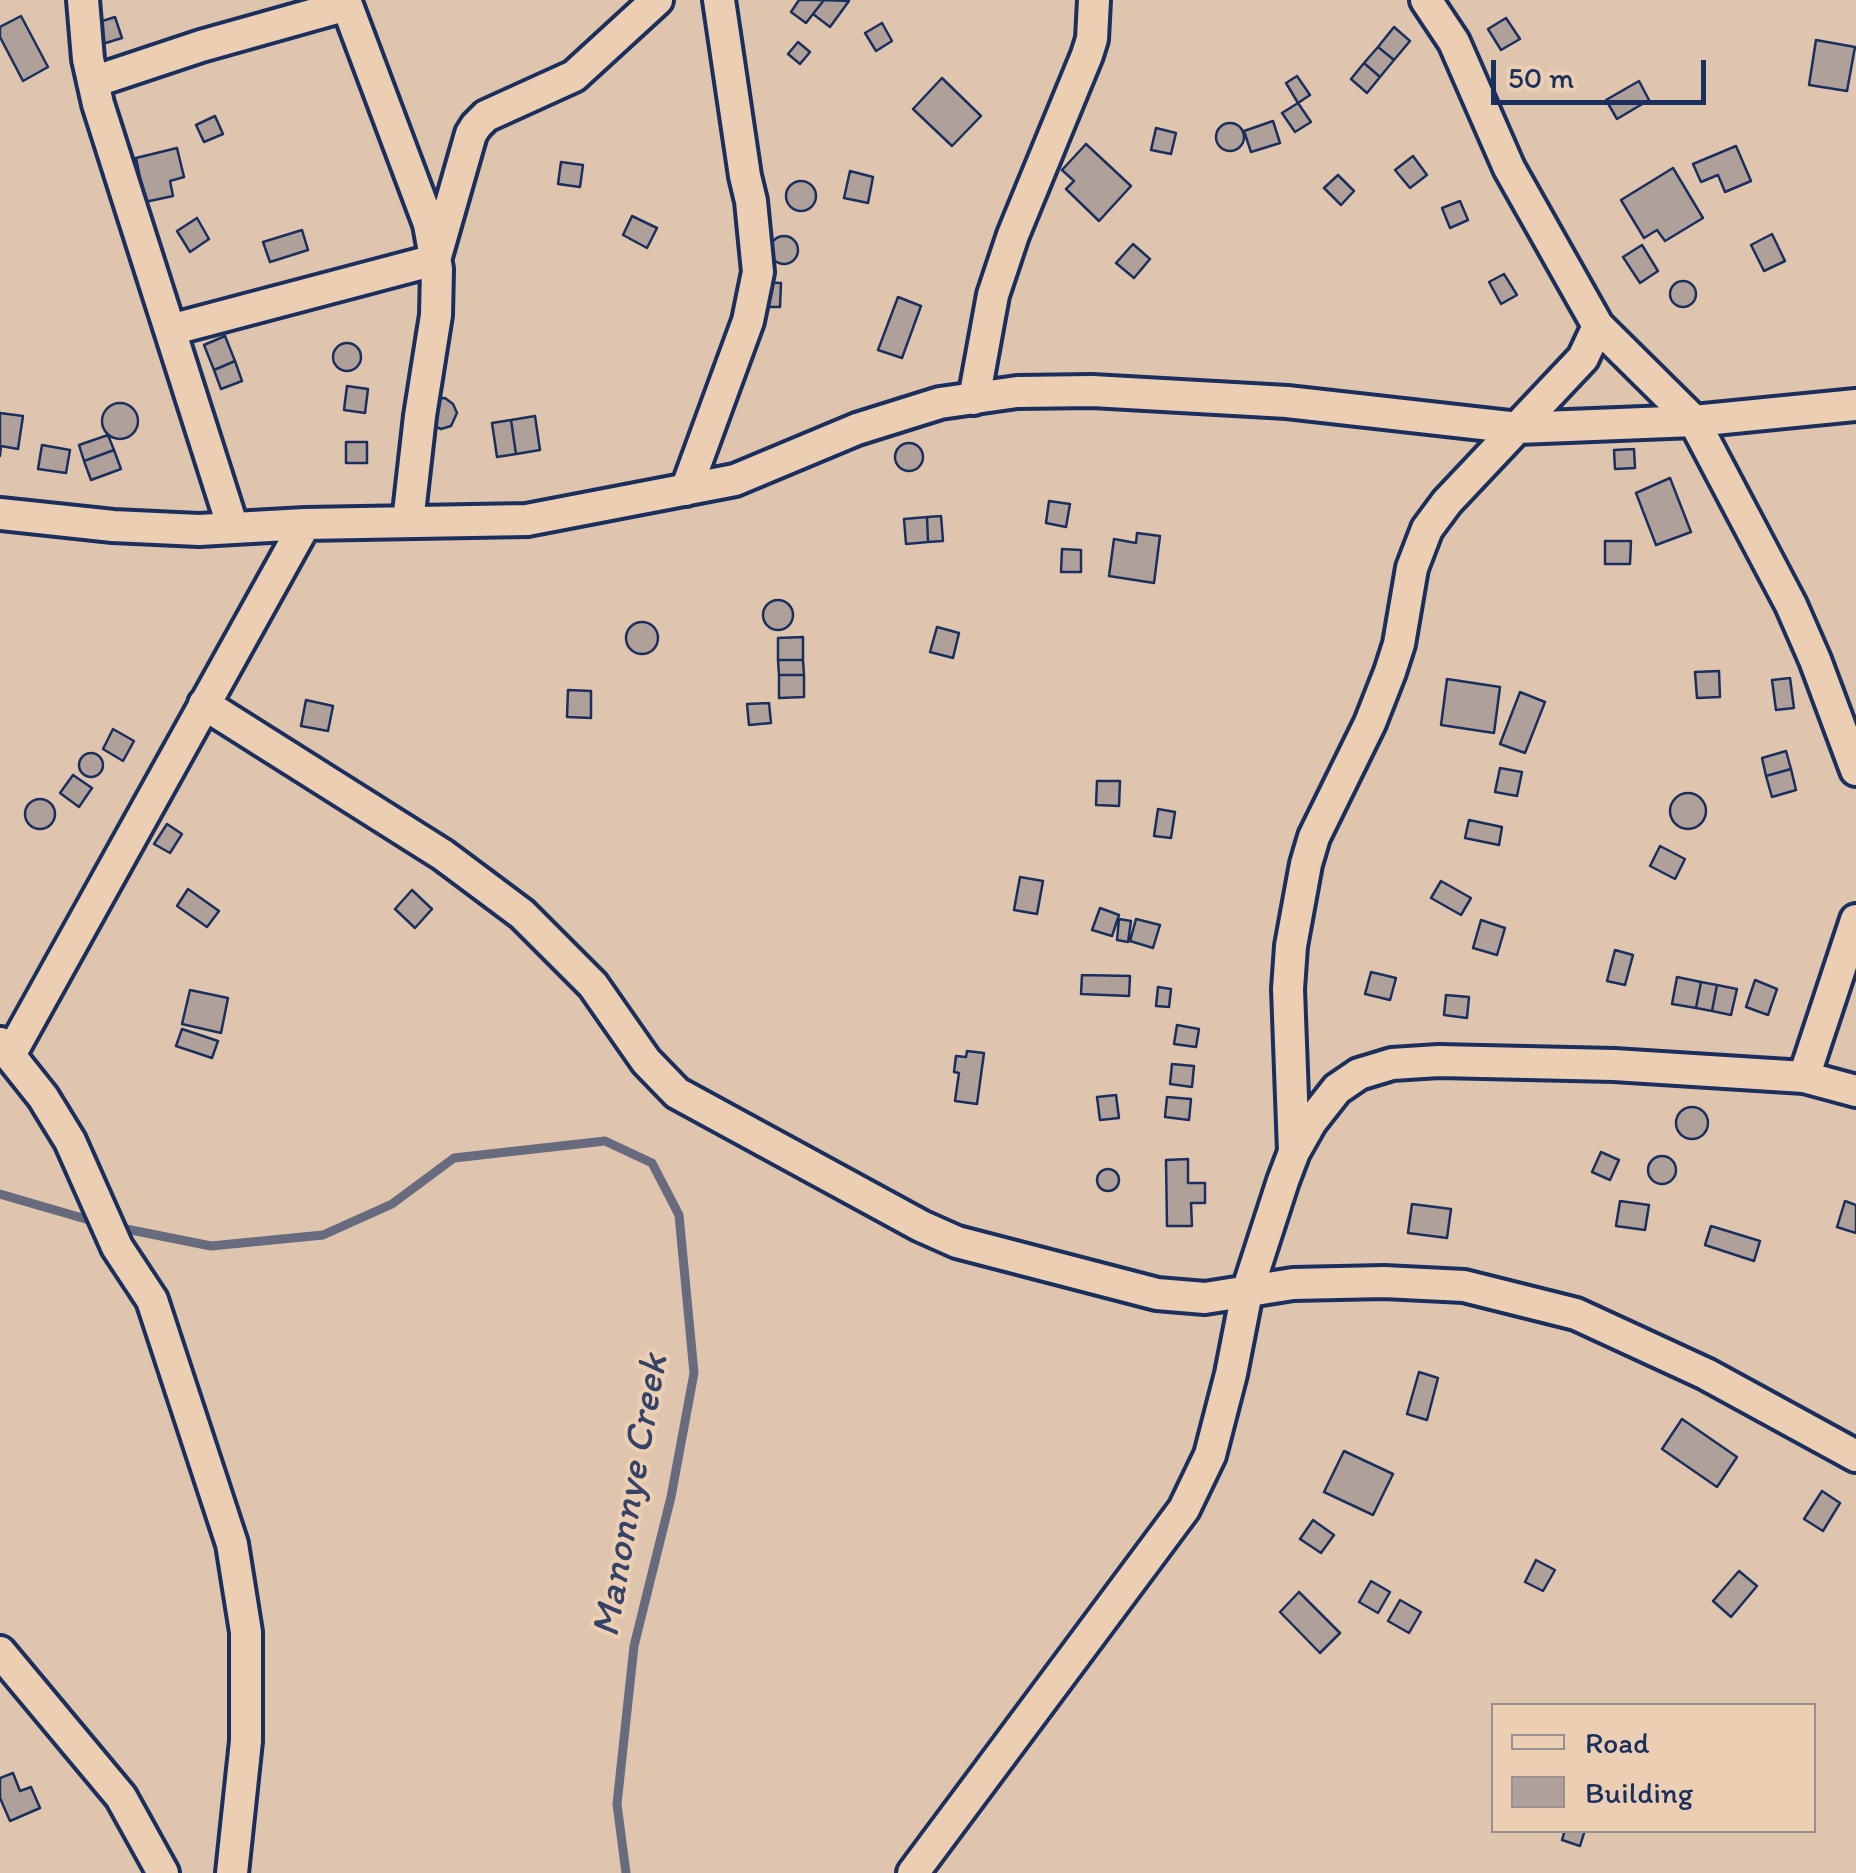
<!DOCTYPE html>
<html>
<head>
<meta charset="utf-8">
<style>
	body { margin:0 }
	#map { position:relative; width:1856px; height:1873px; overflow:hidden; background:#dfc5ae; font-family:Itim,sans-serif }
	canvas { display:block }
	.legend { position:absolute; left:1491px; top:1703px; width:325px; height:130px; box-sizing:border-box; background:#eccfb3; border:2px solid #988f91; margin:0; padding:12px 18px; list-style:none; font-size:30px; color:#1b2f5e }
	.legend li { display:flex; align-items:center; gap:20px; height:50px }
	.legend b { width:50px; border:2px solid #988f91 }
	.scale { position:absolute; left:1491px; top:60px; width:215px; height:45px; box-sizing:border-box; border:5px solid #1b2f5e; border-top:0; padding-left:12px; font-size:30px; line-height:35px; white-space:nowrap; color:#1b2f5e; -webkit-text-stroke:8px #eccfb3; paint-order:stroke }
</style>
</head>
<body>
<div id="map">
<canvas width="1856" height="1873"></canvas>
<ul class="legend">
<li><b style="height:12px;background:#eccfb3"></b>Road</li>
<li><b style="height:28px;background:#afa09a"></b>Building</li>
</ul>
<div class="scale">50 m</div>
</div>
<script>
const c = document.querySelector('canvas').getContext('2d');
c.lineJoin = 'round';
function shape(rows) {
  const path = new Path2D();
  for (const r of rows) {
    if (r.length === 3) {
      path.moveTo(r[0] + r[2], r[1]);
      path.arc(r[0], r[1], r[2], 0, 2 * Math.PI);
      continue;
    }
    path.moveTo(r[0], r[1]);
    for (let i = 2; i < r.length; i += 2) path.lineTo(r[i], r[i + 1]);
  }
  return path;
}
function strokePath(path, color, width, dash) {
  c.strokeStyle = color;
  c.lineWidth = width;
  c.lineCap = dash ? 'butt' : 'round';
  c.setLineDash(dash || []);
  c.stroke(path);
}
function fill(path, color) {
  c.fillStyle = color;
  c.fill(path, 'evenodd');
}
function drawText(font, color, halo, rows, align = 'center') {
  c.font = font + ' Itim,sans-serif';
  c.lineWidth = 8;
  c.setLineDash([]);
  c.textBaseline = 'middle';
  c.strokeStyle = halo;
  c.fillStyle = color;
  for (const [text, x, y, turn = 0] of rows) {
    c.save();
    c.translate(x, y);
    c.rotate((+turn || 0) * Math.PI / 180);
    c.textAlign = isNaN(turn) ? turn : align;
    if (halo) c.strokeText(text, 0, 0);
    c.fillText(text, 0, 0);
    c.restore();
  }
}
const stream = shape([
	[0,1194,96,1222],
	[116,1227,211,1246,323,1235,392,1204,454,1158,605,1141,652,1163,679,1215,694,1373,671,1497,634,1646,617,1804,626,1873]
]);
const building = shape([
	[799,0,824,0,806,23,791,12,799,0],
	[824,0,849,1,830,27,813,14,824,0],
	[21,16,48,67,23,81,0,37,0,27,21,16],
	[115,17,122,38,99,45,93,24,115,17],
	[1506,18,1520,39,1501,50,1488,29,1506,18],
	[882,23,892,41,876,51,865,33,882,23],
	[1394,27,1410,41,1394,60,1378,47,1394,27],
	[1816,40,1855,47,1847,91,1809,85,1816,40],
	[798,42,810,52,800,64,788,54,798,42],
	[1378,47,1394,60,1380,77,1364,63,1378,47],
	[1364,63,1380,77,1367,93,1351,79,1364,63],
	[1297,76,1310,95,1298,103,1286,83,1297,76],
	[942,78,981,116,952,146,913,109,942,78],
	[1639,81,1649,100,1617,119,1606,100,1639,81],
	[1298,103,1311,122,1295,132,1282,113,1298,103],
	[215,116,223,134,204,142,196,125,215,116],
	[1273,121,1280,143,1251,152,1244,131,1273,121],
	[1230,137,14],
	[1156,128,1176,133,1171,154,1151,150,1156,128],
	[1086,144,1131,186,1099,221,1066,189,1074,181,1062,170,1086,144],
	[1736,146,1751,181,1725,192,1718,175,1701,182,1693,164,1736,146],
	[177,148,184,177,170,181,173,196,145,202,136,158,177,148],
	[1413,156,1427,175,1410,188,1395,170,1413,156],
	[561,162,583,165,580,187,558,184,561,162],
	[1673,168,1703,218,1665,241,1657,230,1644,238,1621,200,1673,168],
	[850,171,873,177,868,203,844,198,850,171],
	[1338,175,1354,191,1341,205,1324,188,1338,175],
	[801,196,15],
	[1460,201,1468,220,1450,228,1442,208,1460,201],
	[632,216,657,228,647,248,623,235,632,216],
	[197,218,209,239,190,252,177,231,197,218],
	[302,230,308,250,270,262,263,242,302,230],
	[1772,234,1785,261,1764,271,1751,245,1772,234],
	[784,250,14],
	[1133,244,1150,259,1134,278,1116,263,1133,244],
	[1642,245,1658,271,1640,283,1623,257,1642,245],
	[1504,274,1517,295,1501,304,1489,282,1504,274],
	[1683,294,13],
	[757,282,781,283,780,307,756,307,757,282],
	[898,297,921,306,902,358,878,350,898,297],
	[225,336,235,361,214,370,204,345,225,336],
	[347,357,14],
	[235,361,242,381,221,389,214,370,235,361],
	[347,386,368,389,365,413,344,410,347,386],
	[445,398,453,404,457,413,451,426,441,429,432,425,435,399,445,398],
	[120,421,18],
	[0,413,23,416,18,449,1,446,0,456,0,413],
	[535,416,540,450,516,454,511,420,535,416],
	[511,420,516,454,497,457,492,423,511,420],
	[108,435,114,450,84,461,79,445,108,435],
	[346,442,367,442,367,463,346,463,346,442],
	[909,457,14],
	[42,445,70,450,66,473,38,469,42,445],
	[1634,449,1635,468,1615,469,1614,450,1634,449],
	[114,450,121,469,91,480,84,461,114,450],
	[1670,478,1691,532,1656,545,1636,493,1670,478],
	[1049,501,1070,504,1066,527,1046,523,1049,501],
	[941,516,943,541,928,542,927,517,941,516],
	[927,517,928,542,906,544,904,519,927,517],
	[1137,533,1160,536,1154,583,1109,576,1114,539,1136,543,1137,533],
	[1605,541,1631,541,1630,564,1605,564,1605,541],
	[1062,549,1081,550,1081,572,1061,572,1062,549],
	[778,615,15],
	[642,638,16],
	[937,627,959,633,953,658,930,652,937,627],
	[803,637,803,660,778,660,778,638,803,637],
	[778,660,803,660,804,675,779,675,778,660],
	[1719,671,1720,697,1697,698,1695,672,1719,671],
	[779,675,804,675,804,697,779,698,779,675],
	[1790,678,1794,708,1776,710,1772,680,1790,678],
	[1447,679,1500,687,1494,733,1441,725,1447,679],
	[568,690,591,691,591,718,567,717,568,690],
	[1520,692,1545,702,1525,753,1500,744,1520,692],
	[306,700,333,706,328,731,301,726,306,700],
	[769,703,771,723,749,725,747,704,769,703],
	[113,729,134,741,123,761,103,749,113,729],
	[1786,751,1791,769,1766,776,1762,758,1786,751],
	[91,765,12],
	[1500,768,1522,772,1517,796,1495,792,1500,768],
	[1791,769,1796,790,1772,797,1766,776,1791,769],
	[73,775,92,788,79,807,60,793,73,775],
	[1097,781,1120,781,1119,806,1096,805,1097,781],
	[1688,811,18],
	[40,814,15],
	[1158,809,1175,812,1171,838,1154,836,1158,809],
	[1469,820,1502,827,1499,845,1465,838,1469,820],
	[167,824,182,834,170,853,154,844,167,824],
	[1660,846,1685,859,1675,879,1650,866,1660,846],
	[1020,877,1043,881,1037,914,1014,910,1020,877],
	[1441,881,1471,898,1461,915,1431,898,1441,881],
	[188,889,219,911,207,927,177,906,188,889],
	[412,890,432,909,415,928,395,909,412,890],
	[1100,908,1119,915,1112,936,1092,930,1100,908],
	[1119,919,1131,921,1128,942,1117,940,1119,919],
	[1136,919,1160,925,1153,948,1130,941,1136,919],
	[1481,920,1505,928,1497,955,1473,948,1481,920],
	[1615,950,1633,955,1625,985,1607,981,1615,950],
	[1371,972,1396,978,1390,1000,1365,994,1371,972],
	[1082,975,1130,976,1129,996,1081,994,1082,975],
	[1677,977,1701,982,1696,1008,1672,1004,1677,977],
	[1755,980,1777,989,1768,1015,1746,1007,1755,980],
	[1701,982,1717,985,1712,1011,1696,1008,1701,982],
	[1717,985,1737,989,1731,1015,1712,1011,1717,985],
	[1158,987,1171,989,1169,1007,1156,1006,1158,987],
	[190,990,228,998,221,1033,182,1024,190,990],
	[1446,995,1469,997,1467,1018,1444,1015,1446,995],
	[1177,1025,1199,1029,1196,1047,1174,1044,1177,1025],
	[182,1029,218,1041,212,1058,176,1046,182,1029],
	[967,1051,984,1053,977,1104,955,1101,959,1073,954,1072,956,1056,966,1057,967,1051],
	[1172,1064,1194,1066,1192,1087,1170,1084,1172,1064],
	[1116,1095,1119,1118,1100,1120,1097,1097,1116,1095],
	[1167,1097,1191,1099,1189,1120,1165,1117,1167,1097],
	[1692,1123,16],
	[1601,1152,1619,1160,1610,1180,1592,1172,1601,1152],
	[1662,1170,14],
	[1188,1159,1188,1183,1205,1183,1205,1203,1191,1203,1192,1226,1167,1226,1166,1160,1188,1159],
	[1108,1180,11],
	[1620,1201,1649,1205,1645,1230,1616,1226,1620,1201],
	[1845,1201,1856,1205,1856,1233,1837,1227,1845,1201],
	[1412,1204,1451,1209,1447,1238,1408,1233,1412,1204],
	[1711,1226,1760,1241,1754,1261,1705,1245,1711,1226],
	[1419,1372,1438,1378,1427,1420,1407,1414,1419,1372],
	[1682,1419,1737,1457,1717,1487,1662,1449,1682,1419],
	[1344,1451,1393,1474,1373,1515,1324,1492,1344,1451],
	[1822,1491,1840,1503,1823,1531,1804,1519,1822,1491],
	[1313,1520,1334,1535,1321,1553,1300,1539,1313,1520],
	[1536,1560,1555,1570,1543,1591,1525,1582,1536,1560],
	[1739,1571,1757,1586,1731,1617,1713,1601,1739,1571],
	[1371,1581,1390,1592,1378,1613,1359,1602,1371,1581],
	[1299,1592,1340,1633,1320,1653,1280,1612,1299,1592],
	[1400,1600,1421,1612,1409,1633,1388,1621,1400,1600],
	[13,1773,20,1791,31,1787,40,1808,10,1821,0,1798,0,1778,13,1773],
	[1565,1830,1585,1830,1580,1846,1562,1840,1565,1830]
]);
const minor = shape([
	[83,0,88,59,98,104,233,528],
	[345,0,429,224,437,269,436,315,420,416,408,522],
	[1426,0,1454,42,1509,168,1598,326,1694,421,1791,605,1815,660,1856,770],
	[93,82,201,46,347,5],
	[170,330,435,260,471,134,476,126,486,116,574,76,657,0],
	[974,399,993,295,1013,235,1087,55,1092,39,1094,0],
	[686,490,748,321,758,272,751,201,745,176,719,0],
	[0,514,113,526,199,530,305,524,527,520,735,480,857,429,940,403,1017,392,1092,391,1287,402,1518,428,1694,421,1856,405],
	[204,704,443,855,522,914,593,985,646,1061,677,1093,921,1226,957,1242,1157,1294,1205,1298,1293,1284,1384,1282,1464,1286,1576,1314,1706,1374,1856,1456],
	[0,1043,43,1097,70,1141,117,1247,152,1300,232,1544,246,1632,246,1741,232,1873],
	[10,1055,305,524],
	[1804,1077,1856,920],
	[1294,1152,1288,989,1291,946,1306,864,1314,837,1370,723,1390,672,1399,644,1412,568,1427,529,1447,502,1583,358,1598,326],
	[0,1652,121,1797,163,1873],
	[913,1873,1184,1509,1210,1455,1231,1374,1247,1292,1283,1181,1294,1152,1311,1122,1337,1089,1359,1074,1392,1064,1439,1061,1614,1065,1804,1077,1856,1091]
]);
const waterNames = [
	["Manonnye Creek",632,1496,-80]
];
strokePath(stream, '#686a7e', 9);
fill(building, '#afa09a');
strokePath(building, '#1b2f5e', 2.5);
strokePath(minor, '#1b2f5e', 38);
strokePath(minor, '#eccfb3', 30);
drawText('italic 40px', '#354369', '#eccfb3', waterNames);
</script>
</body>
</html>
